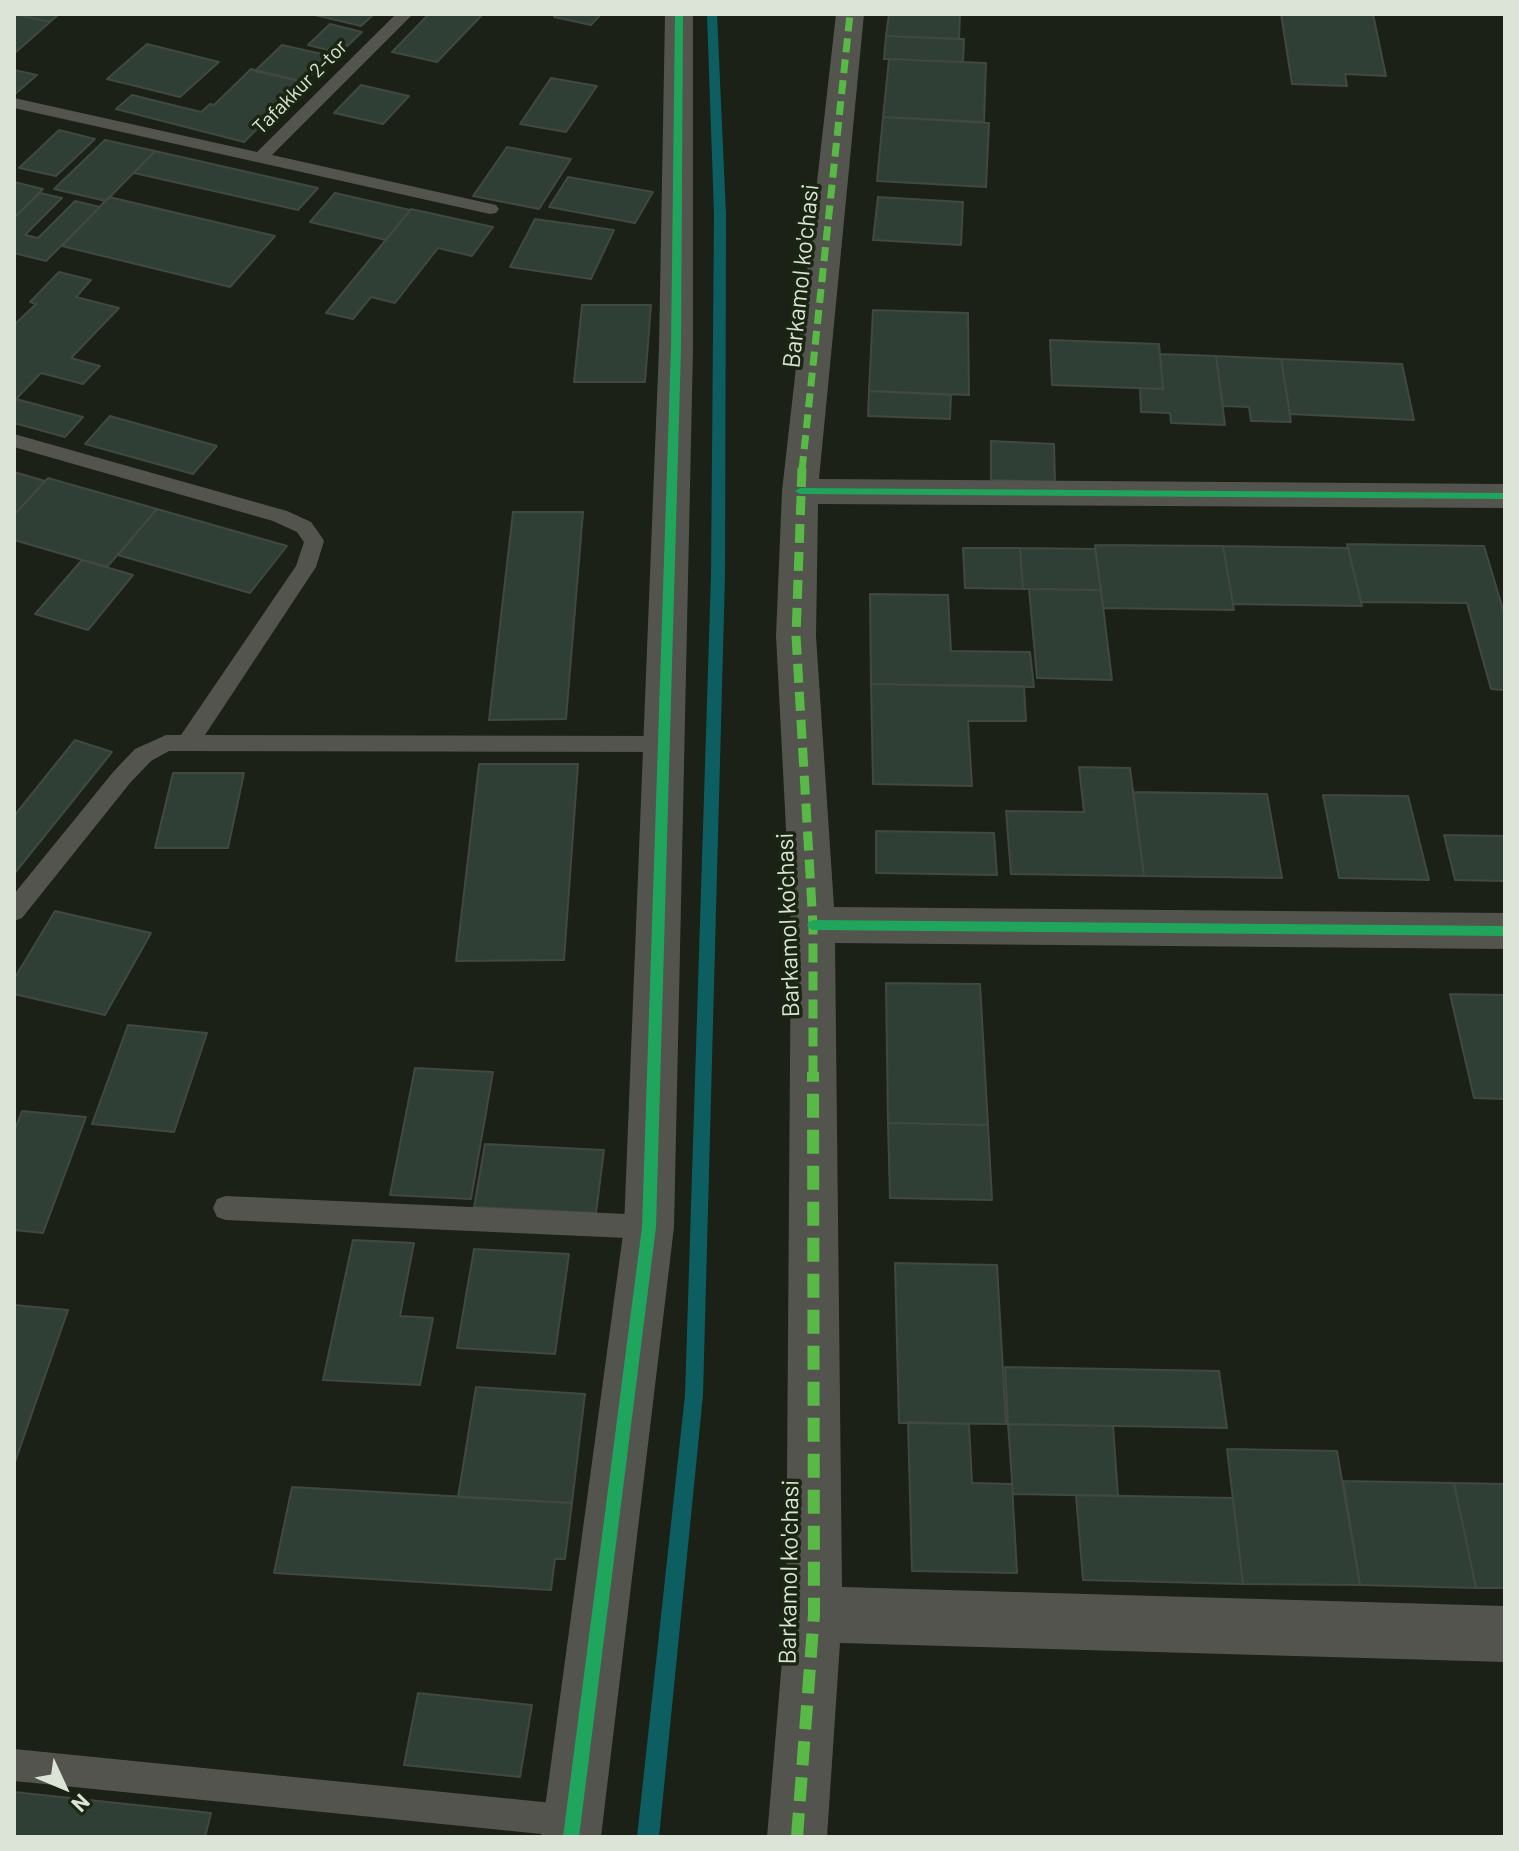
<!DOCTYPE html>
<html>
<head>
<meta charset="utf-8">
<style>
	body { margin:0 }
	#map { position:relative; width:1519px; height:1851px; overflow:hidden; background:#1b2116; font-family:Barlow,sans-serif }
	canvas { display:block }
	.frame { position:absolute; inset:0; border:16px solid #dce4d7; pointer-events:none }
	.north { position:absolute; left:24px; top:1747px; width:80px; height:80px; -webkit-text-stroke:6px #1a2512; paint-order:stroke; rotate:134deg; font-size:22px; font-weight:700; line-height:32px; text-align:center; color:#dce4d7 }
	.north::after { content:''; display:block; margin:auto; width:28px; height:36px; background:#dce4d7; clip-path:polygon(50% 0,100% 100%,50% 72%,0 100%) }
</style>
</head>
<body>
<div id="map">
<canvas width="1519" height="1851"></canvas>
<div class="frame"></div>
<div class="north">N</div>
</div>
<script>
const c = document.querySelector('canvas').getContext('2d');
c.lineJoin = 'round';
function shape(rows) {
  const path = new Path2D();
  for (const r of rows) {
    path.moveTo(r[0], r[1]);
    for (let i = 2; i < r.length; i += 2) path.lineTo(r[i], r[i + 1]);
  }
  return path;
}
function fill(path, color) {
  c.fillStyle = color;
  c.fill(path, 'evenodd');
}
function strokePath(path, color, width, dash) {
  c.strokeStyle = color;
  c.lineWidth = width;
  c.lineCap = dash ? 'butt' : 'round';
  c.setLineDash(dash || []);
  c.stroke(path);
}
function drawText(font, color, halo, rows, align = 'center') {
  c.font = font + ' Barlow,sans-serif';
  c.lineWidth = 7;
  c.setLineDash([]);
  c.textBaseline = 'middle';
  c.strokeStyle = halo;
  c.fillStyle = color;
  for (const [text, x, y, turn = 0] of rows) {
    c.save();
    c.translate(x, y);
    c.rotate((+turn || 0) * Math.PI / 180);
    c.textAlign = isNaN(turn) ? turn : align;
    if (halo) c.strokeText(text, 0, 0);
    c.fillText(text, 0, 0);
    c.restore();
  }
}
const stream = shape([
	[707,14,717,14,726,214,725,575,703,1395,659,1837,637,1837,685,1395,711,575,714,214,707,14]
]);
const building = shape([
	[14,14,59,14,50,22,14,14],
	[14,14,50,22,16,52,14,51,14,14],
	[311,14,374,14,361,26,311,14],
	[429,14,483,14,437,62,392,52,429,14],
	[557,14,601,14,591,25,554,17,557,14],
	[889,14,960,14,959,39,886,36,889,14],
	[1281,14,1373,14,1386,76,1345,74,1347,86,1292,84,1281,14],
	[330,24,362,32,340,53,308,45,330,24],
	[886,36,964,39,963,62,884,59,886,36],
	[147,44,219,62,180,97,107,79,147,44],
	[282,45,331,56,304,82,255,71,282,45],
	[889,59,986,63,984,122,883,117,889,59],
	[251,69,304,82,244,142,116,109,132,95,201,112,210,104,214,105,251,69],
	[14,70,37,75,14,95,14,70],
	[551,78,597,86,566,132,520,124,551,78],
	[361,85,409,96,383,124,334,113,361,85],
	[883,117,989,123,986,187,877,181,883,117],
	[59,130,95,139,56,176,19,168,59,130],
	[105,140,155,151,106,201,54,189,105,140],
	[507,147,571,159,539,209,473,196,507,147],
	[155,151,318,188,298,210,134,173,155,151],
	[568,177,653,192,635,223,549,207,568,177],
	[14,182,43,189,14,218,14,182],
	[40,193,62,198,25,235,38,238,75,201,100,207,46,261,14,253,14,218,40,193],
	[335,193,410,210,386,240,310,222,335,193],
	[109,197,275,236,230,287,62,246,109,197],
	[878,197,963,202,961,245,873,240,878,197],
	[411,209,493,227,472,256,438,248,395,303,371,297,353,319,326,313,411,209],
	[535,219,614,230,591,279,510,267,535,219],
	[59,272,91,280,76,297,119,308,71,358,100,366,83,384,41,373,16,399,83,417,65,437,14,423,14,325,36,304,30,302,59,272],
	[582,305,651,305,645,382,574,382,582,305],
	[873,310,968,313,969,395,869,391,873,310],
	[1050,340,1159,344,1163,389,1052,385,1050,340],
	[1160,354,1216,356,1225,425,1171,423,1170,413,1141,412,1140,388,1163,389,1160,354],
	[1216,356,1281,359,1291,422,1251,421,1249,407,1223,406,1216,356],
	[1281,359,1402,364,1414,420,1290,414,1281,359],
	[869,391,951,395,950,419,868,416,869,391],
	[110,416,217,446,193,474,85,444,110,416],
	[991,441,1054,444,1055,482,991,480,991,441],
	[14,472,45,481,14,515,14,472],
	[48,478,157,509,107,567,14,540,14,515,48,478],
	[157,509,287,546,250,593,118,555,157,509],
	[513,512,583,512,566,719,489,720,513,512],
	[1347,544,1484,546,1505,616,1505,690,1491,689,1467,603,1361,602,1347,544],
	[1095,545,1223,546,1234,610,1103,608,1095,545],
	[1223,546,1348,548,1362,606,1233,604,1223,546],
	[963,548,1020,548,1023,589,965,588,963,548],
	[1020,548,1095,549,1101,590,1023,589,1020,548],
	[82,560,133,575,88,630,35,614,82,560],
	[1029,589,1101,590,1112,680,1037,678,1029,589],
	[870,594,948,595,951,651,1030,652,1034,687,871,684,870,594],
	[871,684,1024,686,1026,721,968,721,972,786,873,784,871,684],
	[75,740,112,752,14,874,14,816,75,740],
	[479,764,578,764,564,960,456,961,479,764],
	[1079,767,1130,768,1144,876,1011,874,1006,811,1084,812,1079,767],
	[173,773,244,773,228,848,155,848,173,773],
	[1133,792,1267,794,1282,878,1144,876,1133,792],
	[1323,795,1408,796,1429,880,1339,878,1323,795],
	[876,831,994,833,997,875,876,873,876,831],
	[1444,835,1505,836,1505,881,1455,880,1444,835],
	[55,911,151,933,105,1015,14,994,14,979,55,911],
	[886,983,980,984,988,1125,888,1123,886,983],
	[1450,994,1505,995,1505,1099,1474,1098,1450,994],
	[128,1025,207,1033,174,1132,92,1124,128,1025],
	[415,1068,493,1072,471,1199,390,1195,415,1068],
	[22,1111,86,1117,43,1233,14,1230,14,1132,22,1111],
	[888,1123,988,1125,992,1200,890,1198,888,1123],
	[485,1144,604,1150,596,1213,474,1207,485,1144],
	[353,1240,414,1243,400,1316,433,1318,420,1385,323,1380,353,1240],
	[474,1249,569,1254,555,1354,457,1348,474,1249],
	[895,1263,997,1265,1006,1424,899,1423,895,1263],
	[14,1305,68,1310,14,1465,14,1305],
	[1005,1367,1219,1371,1227,1428,1008,1424,1005,1367],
	[476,1387,585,1394,572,1503,458,1497,476,1387],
	[908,1422,969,1424,972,1483,1012,1484,1017,1573,912,1571,908,1422],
	[1008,1424,1113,1426,1118,1496,1013,1494,1008,1424],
	[1227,1449,1337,1451,1360,1585,1243,1584,1227,1449],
	[1343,1481,1454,1483,1476,1588,1360,1585,1343,1481],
	[1454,1483,1505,1484,1505,1588,1476,1588,1454,1483],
	[292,1487,572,1503,565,1559,555,1559,551,1590,274,1573,292,1487],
	[1076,1495,1233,1498,1243,1584,1083,1580,1076,1495],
	[418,1693,532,1705,520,1777,404,1765,418,1693],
	[14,1792,211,1813,205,1837,14,1837,14,1792]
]);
const lane = shape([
	[396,14,413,14,272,155,496,205,499,209,496,213,490,214,14,108,14,98,257,152,396,14],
	[14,434,287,511,311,522,321,536,324,541,316,567,205,735,665,736,673,738,676,744,673,750,665,752,169,751,151,761,130,783,22,918,14,921,14,894,114,771,135,749,166,735,181,735,296,566,304,542,297,532,273,521,14,447,14,434],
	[226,1196,649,1215,658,1218,662,1227,658,1236,649,1239,226,1220,217,1217,213,1208,217,1199,226,1196],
	[14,1749,573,1805,584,1810,589,1821,584,1832,571,1837,14,1781,14,1749]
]);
const street = shape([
	[665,14,693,14,693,348,674,1227,601,1837,541,1837,624,1227,659,348,665,14],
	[836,14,864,14,819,479,1505,484,1505,508,818,504,816,636,834,907,1505,913,1505,949,835,943,842,1587,1505,1606,1505,1662,840,1643,827,1837,767,1837,786,1614,791,925,776,636,782,491,836,14]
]);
const quietFar2 = shape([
	[802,470,850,14]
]);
const quietFar1 = shape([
	[802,468,796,636,813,925,813,1074]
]);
const quiet = shape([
	[797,1837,814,1614,813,1072]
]);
const cycleway = shape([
	[675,14,683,14,681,348,656,1227,579,1837,563,1837,642,1227,671,348,675,14],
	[800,488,1505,493,1505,499,800,494,795,491,800,488],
	[813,920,1505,926,1505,936,813,930,809,928,807,925,809,922,813,920]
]);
const farStreetnames = [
	["Tafakkur 2-tor",300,87,-45]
];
const streetNames = [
	["Barkamol ko'chasi",801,276,-84],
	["Barkamol ko'chasi",788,925,-92],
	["Barkamol ko'chasi",789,1572,-89]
];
fill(stream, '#0d5e61');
fill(building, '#303f36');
strokePath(building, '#404841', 2);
fill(lane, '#54544f');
fill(street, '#54544f');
strokePath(quietFar2, '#58b947', 7, [14, 7]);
strokePath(quietFar1, '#58b947', 9, [19, 9]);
strokePath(quiet, '#58b947', 12, [24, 12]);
fill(cycleway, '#20a55d');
drawText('20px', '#dce4d7', '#1a2512', farStreetnames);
drawText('24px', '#dce4d7', '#1a2512', streetNames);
</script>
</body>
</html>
